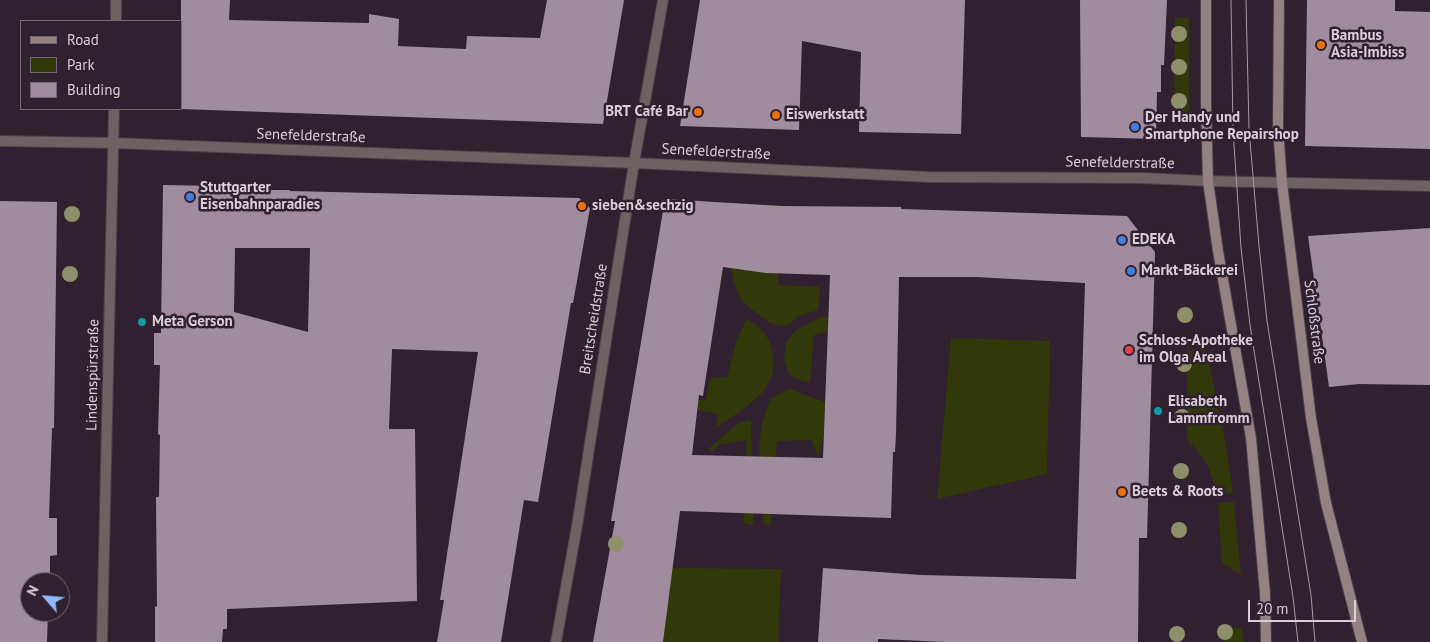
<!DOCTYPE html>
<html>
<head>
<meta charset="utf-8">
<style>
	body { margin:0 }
	#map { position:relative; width:1430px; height:642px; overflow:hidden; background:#312130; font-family:"PT Sans",sans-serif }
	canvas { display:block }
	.legend { position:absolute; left:20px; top:20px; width:162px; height:90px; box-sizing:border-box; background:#312130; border:1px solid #756774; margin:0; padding:6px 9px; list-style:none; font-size:15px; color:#dacfd9 }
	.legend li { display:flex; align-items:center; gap:10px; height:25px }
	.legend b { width:25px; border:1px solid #756774 }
	.north { position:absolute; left:20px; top:572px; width:50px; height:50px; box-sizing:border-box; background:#312130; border:1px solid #756774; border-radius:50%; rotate:297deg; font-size:14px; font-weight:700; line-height:20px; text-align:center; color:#dacfd9 }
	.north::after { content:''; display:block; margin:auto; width:18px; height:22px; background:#8fb8fd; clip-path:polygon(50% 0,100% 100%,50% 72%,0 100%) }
	.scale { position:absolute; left:1248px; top:600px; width:108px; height:22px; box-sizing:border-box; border:2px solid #dacfd9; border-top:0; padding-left:6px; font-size:15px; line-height:18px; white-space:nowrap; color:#dacfd9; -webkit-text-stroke:4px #312130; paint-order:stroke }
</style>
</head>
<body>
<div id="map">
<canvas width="1430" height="642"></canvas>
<ul class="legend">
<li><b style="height:6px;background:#958181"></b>Road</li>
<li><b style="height:14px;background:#313809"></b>Park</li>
<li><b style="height:14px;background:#a18c9f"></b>Building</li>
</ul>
<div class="north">N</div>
<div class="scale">20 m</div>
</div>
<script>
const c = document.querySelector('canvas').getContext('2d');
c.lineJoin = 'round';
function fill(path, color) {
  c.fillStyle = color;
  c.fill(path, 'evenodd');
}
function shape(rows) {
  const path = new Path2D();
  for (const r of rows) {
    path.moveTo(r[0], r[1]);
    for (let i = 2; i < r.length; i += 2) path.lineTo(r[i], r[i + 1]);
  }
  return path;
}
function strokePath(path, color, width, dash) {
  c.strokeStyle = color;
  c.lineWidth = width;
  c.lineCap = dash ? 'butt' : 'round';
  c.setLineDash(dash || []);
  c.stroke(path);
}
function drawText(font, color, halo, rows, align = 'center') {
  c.font = font + ' "PT Sans",sans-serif';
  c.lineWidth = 5;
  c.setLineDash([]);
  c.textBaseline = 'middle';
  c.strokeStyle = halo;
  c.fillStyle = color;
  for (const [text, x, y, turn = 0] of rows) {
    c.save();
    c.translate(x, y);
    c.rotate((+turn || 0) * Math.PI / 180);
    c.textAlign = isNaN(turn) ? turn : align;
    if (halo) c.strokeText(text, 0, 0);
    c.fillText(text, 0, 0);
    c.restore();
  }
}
const green = shape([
	[1175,18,1189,18,1189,117,1174,117],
	[755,205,781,205,778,285,820,287,818,310,799,316,788,325,781,326,770,323,755,312,741,300,734,283,731,268,753,271],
	[820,317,828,317,849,326,882,333,828,331,814,335,810,383,798,380,789,374,784,359,786,343,795,331],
	[747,319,760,328,769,340,774,358,772,376,763,392,749,405,716,428,718,414,688,409,637,389,705,401,711,377,727,378,737,339],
	[951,338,1050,341,1047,474,937,499],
	[1206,348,1224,436,1233,493,1218,494,1207,464,1198,451,1187,440,1187,351],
	[789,389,825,402,824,432,818,458,812,440,777,441,771,526,763,523,759,447,762,424,770,399],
	[751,420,752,462,756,482,753,525,744,523,746,440,718,445,713,452,708,449,740,422],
	[1234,502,1236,524,1241,575,1222,563,1218,503],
	[672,568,781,569,778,642,663,642],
	[1225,627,1242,628,1243,642,1224,642]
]);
const building = shape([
	[181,0,230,0,229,20,369,23,369,14,399,19,398,46,466,49,467,36,540,38,547,0,624,0,603,124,181,109],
	[700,0,965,0,961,134,859,132,861,52,802,41,799,130,680,126],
	[1080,0,1167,0,1164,65,1161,65,1161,92,1157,92,1156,139,1081,137],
	[1307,0,1395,0,1395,11,1430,12,1430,149,1305,146],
	[163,185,219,186,219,190,290,190,290,191,579,198,590,208,573,303,571,303,538,502,524,500,501,642,437,642,444,600,440,600,478,352,392,349,389,429,415,429,417,601,227,609,227,629,223,629,222,642,155,642,155,606,157,607,156,497,159,497,160,435,158,434,160,365,154,365,154,333,161,333],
	[235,248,310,248,308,332,234,312],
	[665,199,781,206,901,207,901,209,1127,216,1155,252,1147,538,1139,538,1138,642,946,642,878,639,878,642,818,642,823,568,921,575,1076,579,1085,283,976,277,899,277,896,434,895,452,893,452,891,518,680,511,663,642,593,642,615,521,611,521],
	[723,267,766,273,830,275,823,458,692,455,699,395,703,396],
	[0,201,57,202,54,428,52,428,49,518,57,518,57,555,50,556,50,582,30,582,30,612,48,612,47,642,0,642],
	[1430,228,1430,385,1359,384,1329,387,1308,236]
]);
const street = shape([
	[116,21,116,0],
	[0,141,113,143,634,163,929,177,1142,178,1208,181,1430,186],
	[102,642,114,109],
	[556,642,577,526,634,163,663,0]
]);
const secondary = shape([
	[1206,0,1206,103,1208,181,1218,251,1251,438,1265,593,1266,642],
	[1279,0,1278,128,1282,183,1311,418,1326,503,1362,642]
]);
const tram = shape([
	[1231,0,1233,130,1241,248,1250,325,1293,597,1298,642],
	[1246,0,1249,129,1259,246,1267,321,1311,595,1315,642]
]);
const trees = [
	[1179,34],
	[1179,67],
	[1179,101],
	[72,214],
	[70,274],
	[1185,315],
	[1184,364],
	[1182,417],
	[1181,471],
	[1179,530],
	[616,544],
	[1225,632],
	[1177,634]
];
const markers = [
	[1321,45,5,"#e8710a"],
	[698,112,5,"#e8710a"],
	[776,115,5,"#e8710a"],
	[1135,127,5,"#3f7fe0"],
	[190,197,5,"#3f7fe0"],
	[582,206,5,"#e8710a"],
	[1122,240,5,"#3f7fe0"],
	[1131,271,5,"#3f7fe0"],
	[142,322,5,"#0f9aa8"],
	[1129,350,5,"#e0444e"],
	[1158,411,5,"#0f9aa8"],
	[1122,492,5,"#e8710a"]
];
const poiNames = [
	["Bambus",1331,36],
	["Asia-Imbiss",1331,53],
	["BRT Café Bar",688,112,"right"],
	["Eiswerkstatt",786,115],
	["Der Handy und",1145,118],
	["Smartphone Repairshop",1145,135],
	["Stuttgarter",200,188],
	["Eisenbahnparadies",200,205],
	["sieben&sechzig",592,206],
	["EDEKA",1132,240],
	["Markt-Bäckerei",1141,271],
	["Meta Gerson",152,322],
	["Schloss-Apotheke",1139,341],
	["im Olga Areal",1139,358],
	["Elisabeth",1168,402],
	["Lammfromm",1168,419],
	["Beets & Roots",1132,492]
];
const streetNames = [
	["Senefelderstraße",311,136,2],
	["Senefelderstraße",716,152,3],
	["Senefelderstraße",1120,163,1],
	["Breitscheidstraße",594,319,-81],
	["Schloßstraße",1314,322,83],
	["Lindenspürstraße",93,375,-89]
];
fill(green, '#313809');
fill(building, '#a18c9f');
strokePath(street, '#4c3d4b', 12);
strokePath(secondary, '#4c3d4b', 12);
strokePath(street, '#6d6161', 10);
strokePath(secondary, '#958181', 10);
strokePath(tram, '#a79aa6', 1);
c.fillStyle = '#8e906c';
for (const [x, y] of trees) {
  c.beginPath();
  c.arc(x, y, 8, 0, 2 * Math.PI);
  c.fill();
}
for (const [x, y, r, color] of markers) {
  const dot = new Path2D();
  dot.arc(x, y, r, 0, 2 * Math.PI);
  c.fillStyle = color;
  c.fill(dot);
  strokePath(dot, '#312130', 2);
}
drawText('bold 15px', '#dacfd9', '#312130', poiNames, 'left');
drawText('15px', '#dacfd9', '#312130', streetNames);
</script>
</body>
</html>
